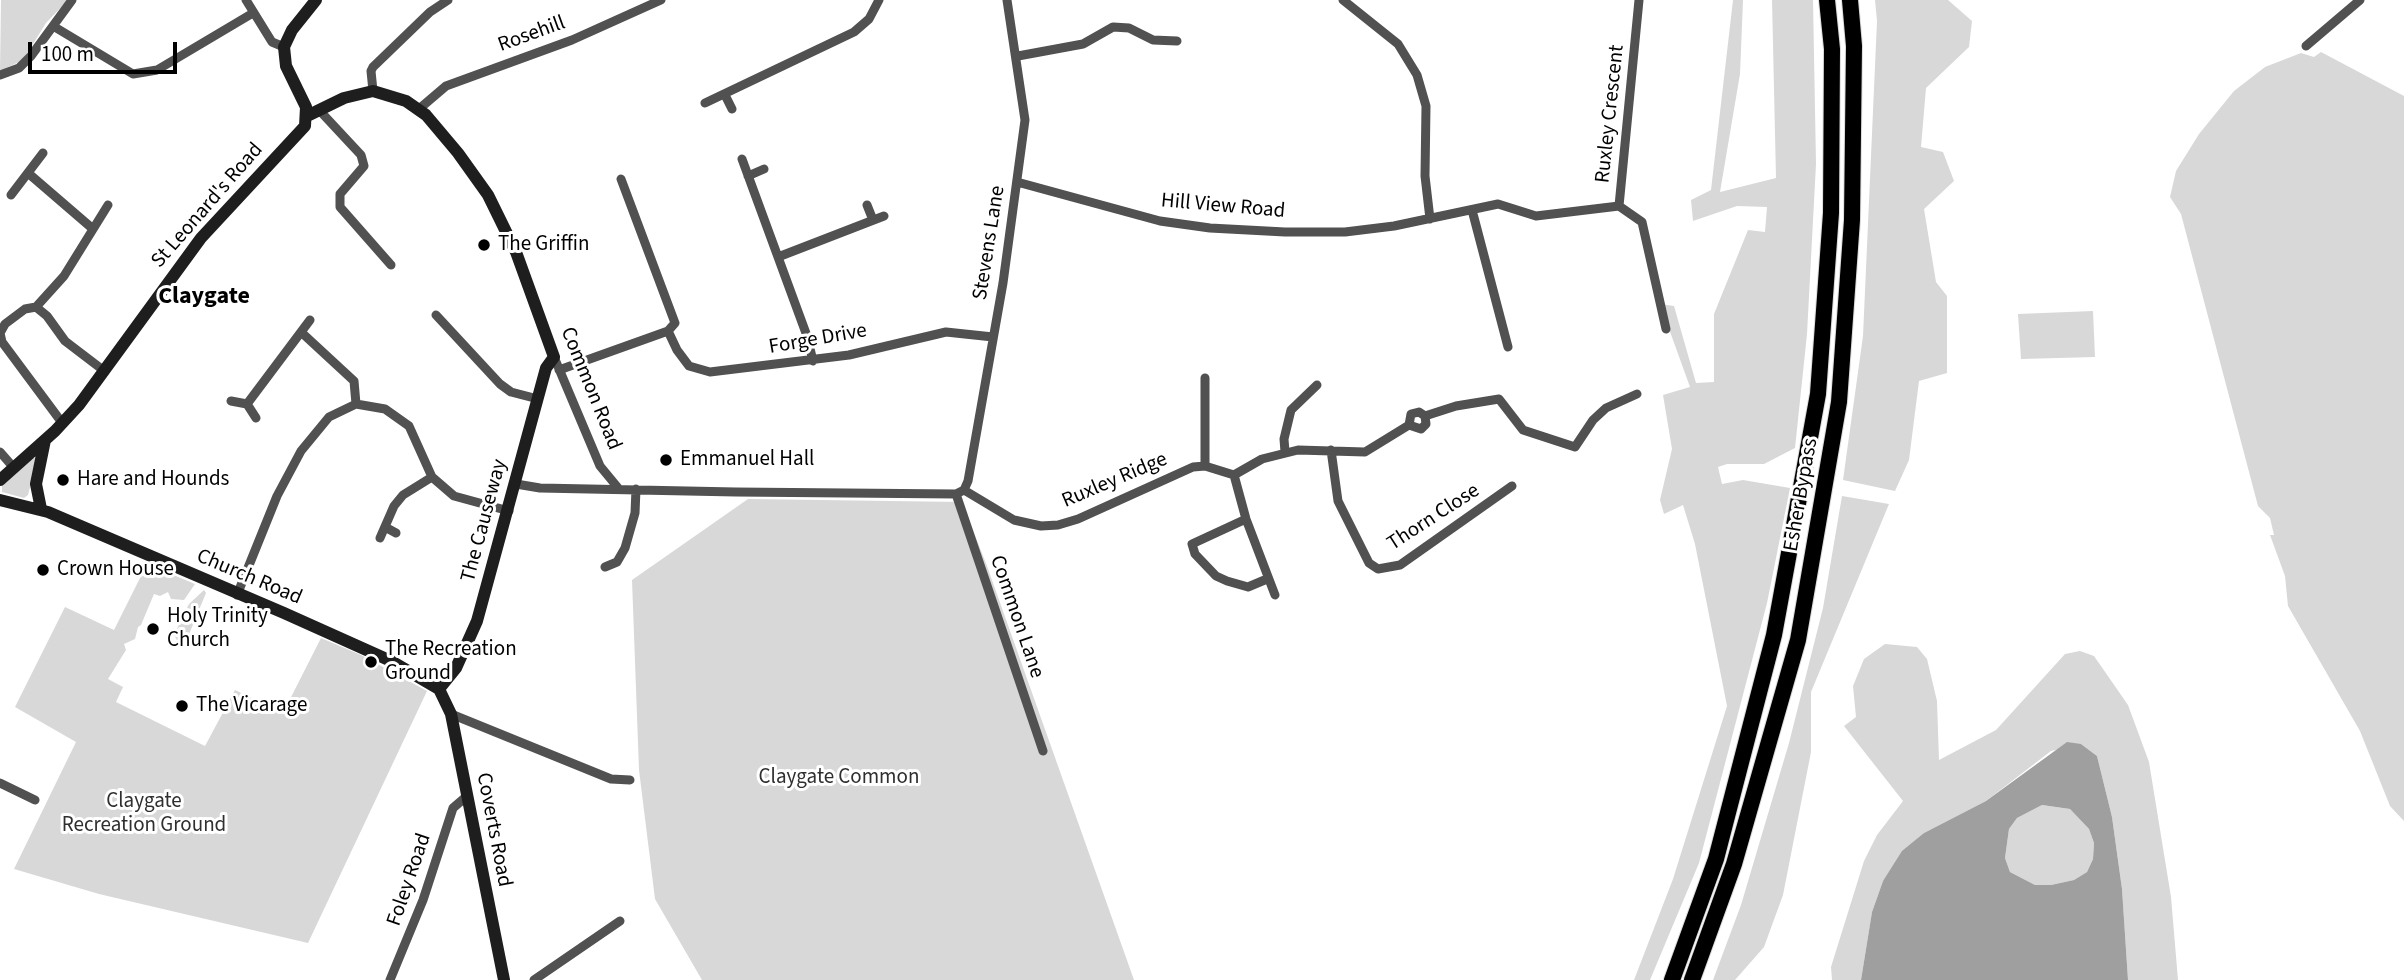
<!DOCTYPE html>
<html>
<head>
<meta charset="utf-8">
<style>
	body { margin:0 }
	#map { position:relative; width:2404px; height:980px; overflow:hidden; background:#fff; font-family:"Source Sans 3",sans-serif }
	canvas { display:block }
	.scale { position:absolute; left:28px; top:42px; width:149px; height:32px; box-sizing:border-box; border:4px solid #000; border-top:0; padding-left:9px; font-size:21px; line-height:24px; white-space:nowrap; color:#000; -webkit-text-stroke:5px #fff; paint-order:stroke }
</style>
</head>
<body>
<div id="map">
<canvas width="2404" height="980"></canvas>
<div class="scale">100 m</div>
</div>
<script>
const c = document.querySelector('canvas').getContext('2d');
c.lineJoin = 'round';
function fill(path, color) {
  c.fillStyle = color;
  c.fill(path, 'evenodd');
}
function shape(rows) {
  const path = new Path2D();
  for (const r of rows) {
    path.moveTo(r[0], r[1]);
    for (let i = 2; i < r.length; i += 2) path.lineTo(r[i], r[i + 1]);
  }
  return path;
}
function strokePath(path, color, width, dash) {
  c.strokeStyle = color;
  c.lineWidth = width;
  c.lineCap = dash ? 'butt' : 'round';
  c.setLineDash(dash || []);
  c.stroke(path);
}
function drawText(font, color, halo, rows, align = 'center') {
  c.font = font + ' "Source Sans 3",sans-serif';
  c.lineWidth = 6;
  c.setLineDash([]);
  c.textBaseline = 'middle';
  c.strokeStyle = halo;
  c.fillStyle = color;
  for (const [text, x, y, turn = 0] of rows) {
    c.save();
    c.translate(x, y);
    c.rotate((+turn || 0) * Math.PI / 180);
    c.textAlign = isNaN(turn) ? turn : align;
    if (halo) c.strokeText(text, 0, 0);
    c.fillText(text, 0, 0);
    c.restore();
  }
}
const green = shape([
	[1,0,68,0,46,23,23,60,0,71],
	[1733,0,1743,0,1740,74,1720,192,1776,178,1772,0,1813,0,1816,164,1807,334,1795,448,1764,464,1727,464,1718,467,1722,484,1743,480,1790,488,1767,603,1699,863,1650,980,1634,980,1673,879,1727,706,1695,544,1683,505,1664,514,1660,500,1672,449,1663,395,1690,387,1660,304,1674,306,1696,383,1714,382,1714,314,1748,230,1765,232,1767,207,1737,206,1693,221,1691,200,1711,190],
	[1875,0,1948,0,1972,21,1969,47,1926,88,1921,147,1943,152,1954,181,1924,209,1936,282,1947,296,1947,373,1919,381,1909,460,1895,491,1843,480,1863,336,1877,21],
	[2321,52,2404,96,2404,821,2390,806,2360,731,2288,606,2285,576,2270,535,2274,535,2270,518,2258,506,2181,214,2170,197,2176,171,2199,134,2234,91,2265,67,2301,53,2314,57],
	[2093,311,2095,357,2021,359,2018,314],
	[33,457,37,460,28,495,24,498,2,492,2,485],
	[1842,496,1889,504,1811,692,1811,752,1783,895,1764,947,1735,980,1713,980,1741,905,1789,743,1823,608],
	[748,499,962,502,987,566,1134,980,702,980,655,899,639,770,632,580],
	[147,564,195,584,184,600,171,599,168,592,160,596,154,594,141,625,138,627,135,639,124,644,126,650,108,679,123,687,116,702,205,746,235,690,283,713,321,638,361,655,427,691,308,943,99,894,14,869,76,742,15,707,65,607,114,630],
	[204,590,206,593,185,644,178,642,174,635,184,614,189,604],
	[1885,644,1917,647,1927,659,1937,701,1939,760,1996,730,2065,654,2080,651,2094,656,2128,705,2149,762,2171,897,2178,980,2128,980,2122,889,2112,817,2097,756,2081,744,2051,751,1986,801,1924,833,1883,881,1872,912,1861,980,1832,980,1831,967,1864,861,1877,835,1903,801,1844,726,1856,717,1853,686,1864,659],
	[2042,805,2070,809,2089,829,2094,843,2093,859,2087,872,2074,880,2051,885,2035,885,2010,872,2005,858,2009,829,2017,818]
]);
const water = shape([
	[2067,742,2081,744,2097,756,2112,817,2122,889,2128,980,1861,980,1872,912,1883,881,1902,851,1924,833,1986,801],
	[2042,805,2070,809,2089,829,2094,843,2093,859,2087,872,2074,880,2051,885,2035,885,2010,872,2005,858,2009,829,2017,818]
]);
const street = shape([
	[246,0,272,42,284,47],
	[1343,0,1398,44,1417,75,1426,106,1425,176,1430,219],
	[53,26,133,74,157,70,253,13],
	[2306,46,2360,0],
	[1018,56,1083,44,1113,27,1129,28,1153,40,1177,41],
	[0,75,19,68,31,56,72,0],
	[373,91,371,71,373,67,430,12,448,0],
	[725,95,732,109],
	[705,103,854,32,869,19,879,0],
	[419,109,446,86,572,40,661,0],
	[320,111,361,155,364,166,340,194,340,207,391,265],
	[742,159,807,336,813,361],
	[28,173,93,229],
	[748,176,764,169],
	[1017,182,1160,221,1210,228,1285,232,1345,232,1394,226,1498,204,1536,216,1619,206],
	[11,195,43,153],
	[867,205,873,220],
	[1619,206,1639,0],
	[1619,206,1642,222,1666,329],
	[1472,210,1508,347],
	[778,257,884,216],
	[36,307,64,276,108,205],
	[436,315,500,384,511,392,538,399],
	[668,331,677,350,689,366,710,372,849,355,946,332,993,337],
	[301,332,354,381,356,404],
	[554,357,600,466,619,489],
	[559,370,668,331,675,323,621,179],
	[1205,378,1205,466],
	[231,401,247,404,256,418],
	[247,404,310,320],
	[1425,416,1456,406,1499,399,1523,430,1575,447,1593,420,1606,408,1637,394],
	[63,424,2,342,0,333,5,324,25,309,36,307,47,316,65,341,103,370],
	[1331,450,1338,501,1369,563,1378,569,1400,565,1512,486],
	[0,452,14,468],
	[1285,452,1284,439,1291,410,1317,385],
	[1234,475,1246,519,1275,595],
	[516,484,540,488,736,492,956,494,964,490],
	[964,490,1014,520,1041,526,1058,525,1078,519,1193,467,1205,466,1234,475,1262,459,1298,450,1365,452,1409,425,1411,414,1419,412,1425,416,1426,424,1421,429,1409,425],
	[964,490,968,481,1003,283,1025,120,1007,0],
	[956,494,1043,751],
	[1246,519,1192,544,1195,554,1216,576,1227,581,1248,587,1267,579],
	[385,527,396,533],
	[380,538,394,506,403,495,432,477],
	[605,567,617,562,625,548,635,513,636,489],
	[237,595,277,496,301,451,329,417,356,404,385,409,409,426,432,477,454,496,509,511],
	[451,714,611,779,630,780],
	[0,783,35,800],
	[390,980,423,900,453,808,467,796],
	[534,980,620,921]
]);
const secondary = shape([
	[307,116,344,98,373,91,406,101,426,115,458,153,488,195,516,252,554,357,546,368,477,621,456,668,439,689],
	[0,480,55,431,79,405,201,238,305,126,306,107,286,66,284,47,292,30,316,0],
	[0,500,48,512,284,613,391,661,439,689,451,714,504,980],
	[41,509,36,484,45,440]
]);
const highway = shape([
	[1672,980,1716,859,1774,635,1818,394,1831,213,1832,49,1827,0],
	[1692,980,1734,864,1798,640,1839,402,1852,220,1854,46,1850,0]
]);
const markers = [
	[484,245,7,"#000"],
	[666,460,7,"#000"],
	[63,480,7,"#000"],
	[43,570,7,"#000"],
	[153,629,7,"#000"],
	[371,662,7,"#000"],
	[182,706,7,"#000"]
];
const streetNames = [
	["Rosehill",532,35,-20],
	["Ruxley Crescent",1611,114,-84],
	["St Leonard's Road",208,206,-49],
	["Hill View Road",1223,207,5],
	["Stevens Lane",990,243,-81],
	["Forge Drive",818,340,-10],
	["Common Road",590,389,68],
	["Ruxley Ridge",1115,481,-23],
	["Esher Bypass",1802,495,-80],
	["Thorn Close",1434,518,-33],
	["The Causeway",485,521,-75],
	["Church Road",249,578,23],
	["Common Lane",1016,617,71],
	["Coverts Road",493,830,79],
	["Foley Road",410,880,-71]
];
const poiNames = [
	["The Griffin",498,245],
	["Emmanuel Hall",680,460],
	["Hare and Hounds",77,480],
	["Crown House",57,570],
	["Holy Trinity",167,617],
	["Church",167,641],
	["The Recreation",385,650],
	["Ground",385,674],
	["The Vicarage",196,706]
];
const parkNames = [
	["Claygate Common",839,778],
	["Claygate",144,802],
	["Recreation Ground",144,826]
];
const quarterNames = [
	["Claygate",204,298]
];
fill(green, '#d8d8d8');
fill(water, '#9f9f9f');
strokePath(highway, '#dbdbdb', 18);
strokePath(street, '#515151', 9);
strokePath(secondary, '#1e1e1e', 12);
strokePath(highway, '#000', 16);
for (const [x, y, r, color] of markers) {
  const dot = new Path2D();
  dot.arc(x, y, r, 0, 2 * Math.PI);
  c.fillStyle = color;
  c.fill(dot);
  strokePath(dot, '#fff', 2.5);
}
drawText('21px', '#000', '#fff', streetNames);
drawText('21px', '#000', '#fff', poiNames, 'left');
drawText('21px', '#2f2f2f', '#fff', parkNames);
drawText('bold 24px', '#000', '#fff', quarterNames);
</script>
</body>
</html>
